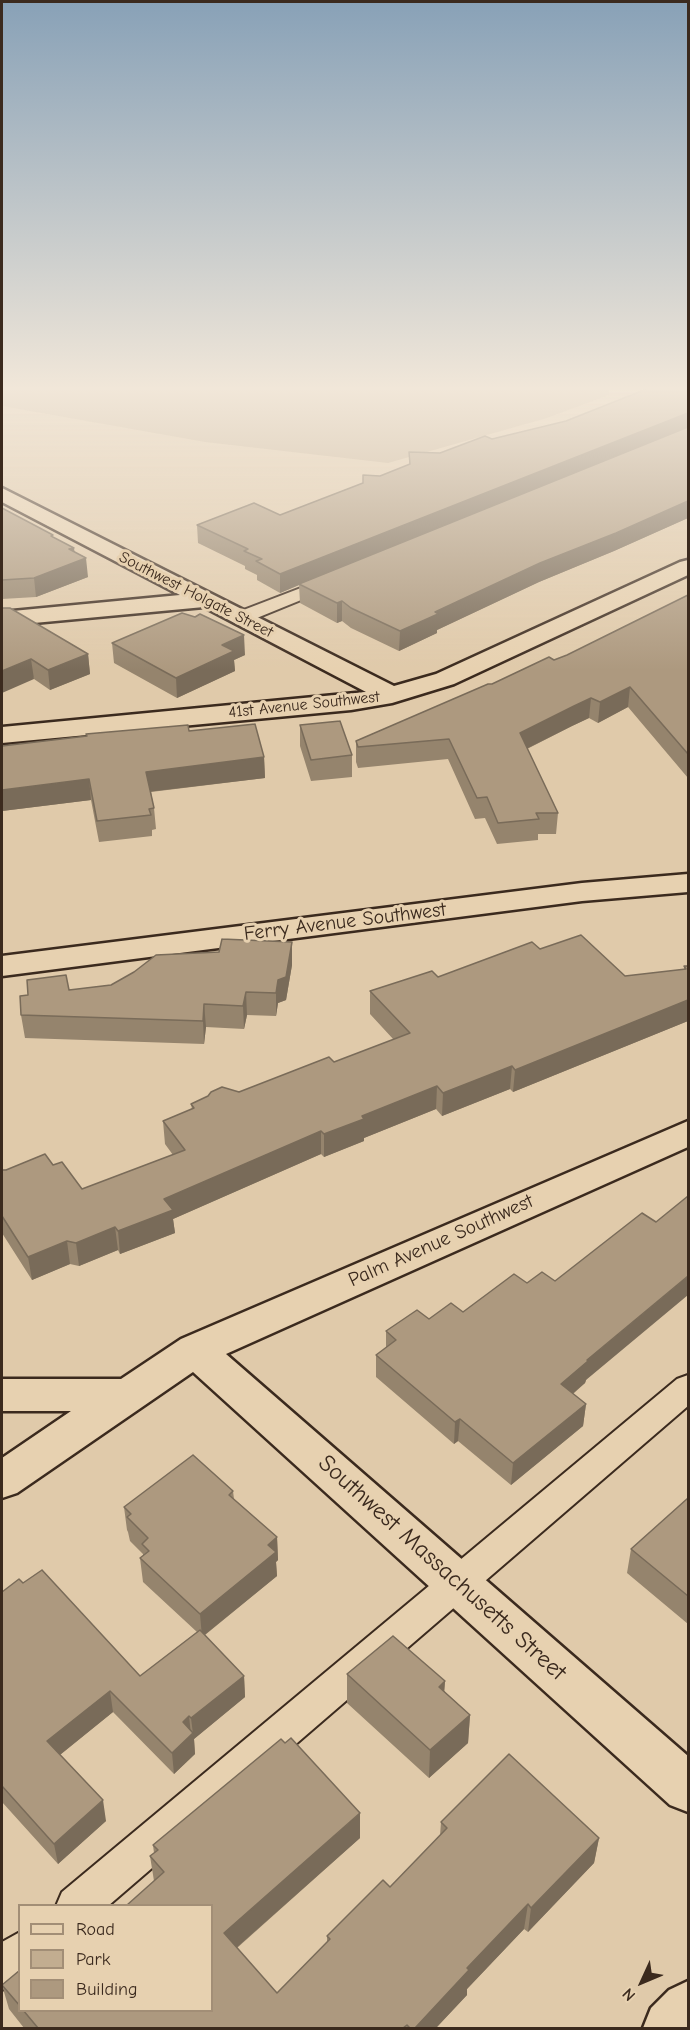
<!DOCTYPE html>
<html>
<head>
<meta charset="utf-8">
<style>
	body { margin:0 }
	#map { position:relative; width:690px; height:2030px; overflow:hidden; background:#e0caaa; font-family:"Comic Neue",sans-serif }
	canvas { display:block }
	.frame { position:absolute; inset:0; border:3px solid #3b2a1e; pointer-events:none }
	.legend { position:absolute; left:18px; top:1904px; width:195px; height:108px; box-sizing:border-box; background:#e7d1b0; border:2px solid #a28e76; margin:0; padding:8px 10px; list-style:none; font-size:18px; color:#3b2a1e }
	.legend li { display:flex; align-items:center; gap:12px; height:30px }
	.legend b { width:30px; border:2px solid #a28e76 }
	.north { position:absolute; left:612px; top:1952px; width:60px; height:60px; -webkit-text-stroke:4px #e7d1b0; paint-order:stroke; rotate:226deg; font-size:16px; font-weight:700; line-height:24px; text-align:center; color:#3b2a1e }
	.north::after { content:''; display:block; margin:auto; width:21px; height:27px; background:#3b2a1e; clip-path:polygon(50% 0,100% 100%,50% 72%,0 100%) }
</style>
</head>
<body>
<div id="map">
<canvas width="690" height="2030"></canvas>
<div class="frame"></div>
<ul class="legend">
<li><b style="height:8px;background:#e7d1b0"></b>Road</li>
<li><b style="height:16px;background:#c2ad90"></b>Park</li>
<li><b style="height:16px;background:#ad997f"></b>Building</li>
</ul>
<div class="north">N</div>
</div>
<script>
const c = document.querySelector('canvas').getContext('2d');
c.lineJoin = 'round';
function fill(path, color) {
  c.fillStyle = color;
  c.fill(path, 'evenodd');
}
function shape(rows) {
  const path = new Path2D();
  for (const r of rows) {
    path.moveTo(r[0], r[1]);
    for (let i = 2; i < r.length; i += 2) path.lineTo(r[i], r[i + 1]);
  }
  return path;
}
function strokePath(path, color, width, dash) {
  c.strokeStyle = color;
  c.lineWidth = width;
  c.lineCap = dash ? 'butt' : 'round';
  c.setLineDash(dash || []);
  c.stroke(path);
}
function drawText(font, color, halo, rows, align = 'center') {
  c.font = font + ' "Comic Neue",sans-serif';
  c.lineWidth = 6;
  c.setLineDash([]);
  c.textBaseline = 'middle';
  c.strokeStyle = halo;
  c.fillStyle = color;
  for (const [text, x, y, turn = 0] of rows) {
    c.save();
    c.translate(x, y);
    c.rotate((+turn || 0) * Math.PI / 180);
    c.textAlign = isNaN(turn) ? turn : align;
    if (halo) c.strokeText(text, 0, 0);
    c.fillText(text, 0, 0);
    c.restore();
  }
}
const green = shape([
	[2,386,609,386,609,395,547,418,388,463,205,442,2,406]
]);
const lane = shape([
	[332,576,338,577,341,581,338,585,247,622,240,624,233,622,231,618,233,614,332,576],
	[688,1375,688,1406,108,1906,56,1906,62,1892,677,1379,688,1375],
	[20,1932,20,1981,2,1990,2,1942,20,1932]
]);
const street = shape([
	[2,488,394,686,436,674,680,562,688,560,688,575,454,684,392,703,351,710,2,743,2,727,366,692,204,607,2,626,2,612,180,595,2,502,2,488],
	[688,874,688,892,582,901,2,976,2,956,582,883,688,874],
	[688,1121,688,1147,226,1354,688,1756,688,1812,670,1805,193,1372,17,1493,2,1498,2,1458,71,1411,2,1411,2,1379,121,1379,181,1339,688,1121]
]);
const secondary = shape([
	[688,1981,688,2028,643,2028,651,2008,669,1990,688,1981]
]);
const wall = shape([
	[688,386,688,518,614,551,539,582,437,630,437,633,399,651,351,628,342,621,337,623,300,603,299,585,280,593,257,580,257,575,245,569,245,566,198,543,197,525,280,515,409,465,409,452,440,453,492,439,566,421],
	[2,508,53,535,53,537,75,552,88,577,36,597,2,599],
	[688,595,688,778,628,707,598,723,589,718,572,726,527,749,558,813,556,834,538,834,538,840,497,844,485,818,475,819,448,759,358,768,356,762,356,741,492,684,567,655],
	[2,608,88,654,90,674,50,690,34,679],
	[112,643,245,655,234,660,235,671,177,698,114,663],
	[300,725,352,755,352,777,311,781,300,746],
	[189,731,264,757,265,778,151,792,154,808,156,829,152,830,152,836,99,842,91,800,2,811],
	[292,942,292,965,286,1000,278,1003,276,1016,247,1015,244,1029,206,1027,204,1044,25,1038,21,1015,69,990,111,985,219,952],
	[540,949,625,976,684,970,684,966,688,966,688,1021,513,1092,510,1089,442,1116,436,1109,364,1138,364,1141,324,1157,321,1154,173,1219,175,1233,120,1254,118,1250,79,1266,70,1264,32,1280,2,1233,2,1170,53,1165,82,1189,173,1155,165,1144,163,1121,192,1109,191,1104,239,1092,334,1062,394,1040,370,1014,370,991,438,977],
	[656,1222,586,1380,585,1383,573,1394,586,1404,583,1426,511,1485,458,1441,454,1444,376,1377,376,1355,386,1348,386,1331,429,1319,463,1312,527,1283,555,1281],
	[233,1491,234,1499,277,1537,278,1560,276,1562,277,1576,205,1635,244,1676,245,1697,194,1739,195,1754,174,1774,113,1712,60,1755,106,1821,58,1864,2,1802,2,1592,23,1583,140,1676,197,1632,143,1582,140,1558,143,1556,143,1554,130,1541,128,1532,127,1530,124,1507],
	[688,1498,688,1624,627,1573,631,1549],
	[347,1674,445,1681,444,1691,470,1715,468,1743,429,1778,347,1703],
	[441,1822,599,1838,594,1863,528,1932,524,1929,467,1989,467,1995,436,2028,24,2028,9,2009,2,1985,20,1970,20,2010,212,2010,154,1881,150,1856,154,1853,153,1845,360,1838,237,1948,277,1993,327,1942,327,1936,390,1887,440,1836]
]);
const shadedWall = shape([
	[688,413,688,429,299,584,299,585,280,593,280,574],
	[688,501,688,518,614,551,539,582,437,630,437,633,399,651,400,631,435,612,540,563],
	[74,548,76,562,86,558,88,577,36,597,34,578,69,549],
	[342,601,342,621,337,623,337,603],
	[244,635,245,655,234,660,235,671,177,698,176,678,222,645],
	[88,654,90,674,50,690,48,670],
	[31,659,34,679,2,693,2,671],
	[630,687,628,707,598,723,600,702],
	[591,698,589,718,572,726,518,753,520,733,574,706],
	[264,757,265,778,147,792,146,772],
	[89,779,91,800,2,811,2,790],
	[292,942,292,965,286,1000,278,1003,276,1016,276,993,278,980],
	[246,992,247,1015,244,1029,243,1006],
	[688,1000,688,1021,513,1092,515,1070],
	[204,1004,206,1027,204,1044,203,1021],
	[512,1066,510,1089,442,1116,443,1093],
	[437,1086,436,1109,364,1138,364,1141,324,1157,324,1134,362,1116],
	[321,1131,321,1154,173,1219,175,1233,120,1254,118,1231,164,1199],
	[115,1227,118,1250,79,1266,76,1243],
	[67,1241,70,1264,32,1280,28,1257],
	[688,1276,688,1295,586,1380,585,1383,558,1406,561,1384,587,1360],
	[586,1404,583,1426,511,1485,513,1463],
	[460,1419,458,1441,454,1444,455,1422],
	[277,1537,278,1560,276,1562,277,1576,202,1637,200,1614,268,1545],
	[244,1676,245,1697,194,1739,195,1754,174,1774,172,1753,183,1722,189,1716,191,1735,193,1734,191,1718],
	[445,1681,443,1710,439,1687],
	[110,1691,113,1712,51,1762,47,1741],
	[470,1715,468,1743,429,1778,430,1750],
	[103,1800,106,1821,58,1864,54,1844],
	[360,1813,360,1838,226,1957,224,1933],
	[599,1838,594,1863,528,1932,531,1908],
	[528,1904,524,1929,467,1989,467,1995,436,2028,415,2028,467,1968]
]);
const building = shape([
	[654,386,688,386,688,413,280,574,256,561,262,559,244,551,248,549,197,525,254,503,280,515,363,483,363,475,380,476,410,464,409,452,440,453,485,436,492,439,566,421,654,386],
	[688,427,688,501,616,533,540,563,435,612,438,614,400,631,351,608,342,601,337,603,299,584,688,427],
	[2,508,53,535,51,536,74,548,69,549,86,558,34,578,2,580,2,508],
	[688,595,688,754,630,687,600,702,591,698,574,706,520,733,558,813,536,813,539,819,498,823,487,797,477,798,449,739,358,747,356,741,488,684,492,684,549,657,554,660,567,655,688,595],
	[2,608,10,608,88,654,48,670,31,659,2,671,2,608],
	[182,613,195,617,200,614,244,635,222,645,234,651,176,678,112,643,182,613],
	[340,721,352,755,311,760,300,725,340,721],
	[255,724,264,757,146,772,154,808,149,809,151,815,97,821,89,779,2,790,2,746,87,736,86,734,188,725,189,731,255,724],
	[581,935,625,976,686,969,684,966,688,966,688,1000,515,1070,512,1066,443,1093,437,1086,362,1116,364,1119,324,1134,321,1131,164,1199,173,1210,118,1231,115,1227,76,1243,67,1241,28,1257,2,1216,2,1170,6,1170,45,1154,53,1165,62,1162,82,1189,185,1150,163,1121,194,1108,191,1104,208,1096,211,1092,222,1087,239,1092,329,1057,334,1062,410,1033,370,991,432,971,438,977,532,942,540,949,581,935],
	[222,939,292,942,286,977,278,980,276,993,246,992,243,1006,204,1004,203,1021,21,1015,20,996,28,995,27,980,66,975,69,990,111,985,134,972,156,955,219,952,222,939],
	[688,1196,688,1276,587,1360,588,1361,561,1384,586,1404,513,1463,460,1419,455,1422,376,1355,396,1340,386,1331,417,1310,429,1319,451,1303,463,1312,514,1274,527,1283,542,1272,555,1281,642,1213,656,1222,688,1196],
	[193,1455,233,1491,229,1495,277,1537,268,1545,276,1552,200,1614,140,1558,149,1551,142,1544,148,1538,127,1517,131,1514,124,1507,193,1455],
	[688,1498,688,1596,631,1549,688,1498],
	[42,1570,140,1676,200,1630,244,1676,191,1718,189,1716,183,1722,193,1733,172,1753,110,1691,47,1741,103,1800,54,1844,2,1786,2,1592,19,1579,23,1583,42,1570],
	[393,1636,445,1681,439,1687,470,1715,430,1750,347,1674,393,1636],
	[291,1738,360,1813,224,1933,277,1993,330,1939,327,1936,383,1880,390,1887,447,1828,441,1822,509,1754,599,1838,531,1908,528,1904,467,1968,469,1970,415,2028,410,2028,407,2025,403,2028,38,2028,23,2010,212,2010,212,1905,127,1905,164,1872,150,1856,158,1850,153,1845,281,1739,285,1743,291,1738],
	[20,1970,20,2006,2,1985,20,1970]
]);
const farStreetnames = [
	["Southwest Holgate Street",196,595,27],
	["41st Avenue Southwest",304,705,-6]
];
const streetNames = [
	["Ferry Avenue Southwest",345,922,-7],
	["Palm Avenue Southwest",441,1241,-24]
];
const nearStreetnames = [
	["Southwest Massachusetts Street",442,1568,42]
];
fill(green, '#c2ad90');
strokePath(lane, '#3b2a1e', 4);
strokePath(street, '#3b2a1e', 5);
strokePath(secondary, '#3b2a1e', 5);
fill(lane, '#e7d1b0');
fill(street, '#e7d1b0');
fill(secondary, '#e7d1b0');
fill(wall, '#95846d');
fill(shadedWall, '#796b59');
fill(building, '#ad997f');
strokePath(building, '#796b59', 1.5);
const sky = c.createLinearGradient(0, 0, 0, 670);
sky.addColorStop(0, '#88a1b7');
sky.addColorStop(0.58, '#f1e7d9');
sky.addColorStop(1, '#f1e7d900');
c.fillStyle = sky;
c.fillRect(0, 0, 690, 670);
drawText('16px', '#3b2a1e', '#e7d1b0', farStreetnames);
drawText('20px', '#3b2a1e', '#e7d1b0', streetNames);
drawText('24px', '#3b2a1e', '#e7d1b0', nearStreetnames);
</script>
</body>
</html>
